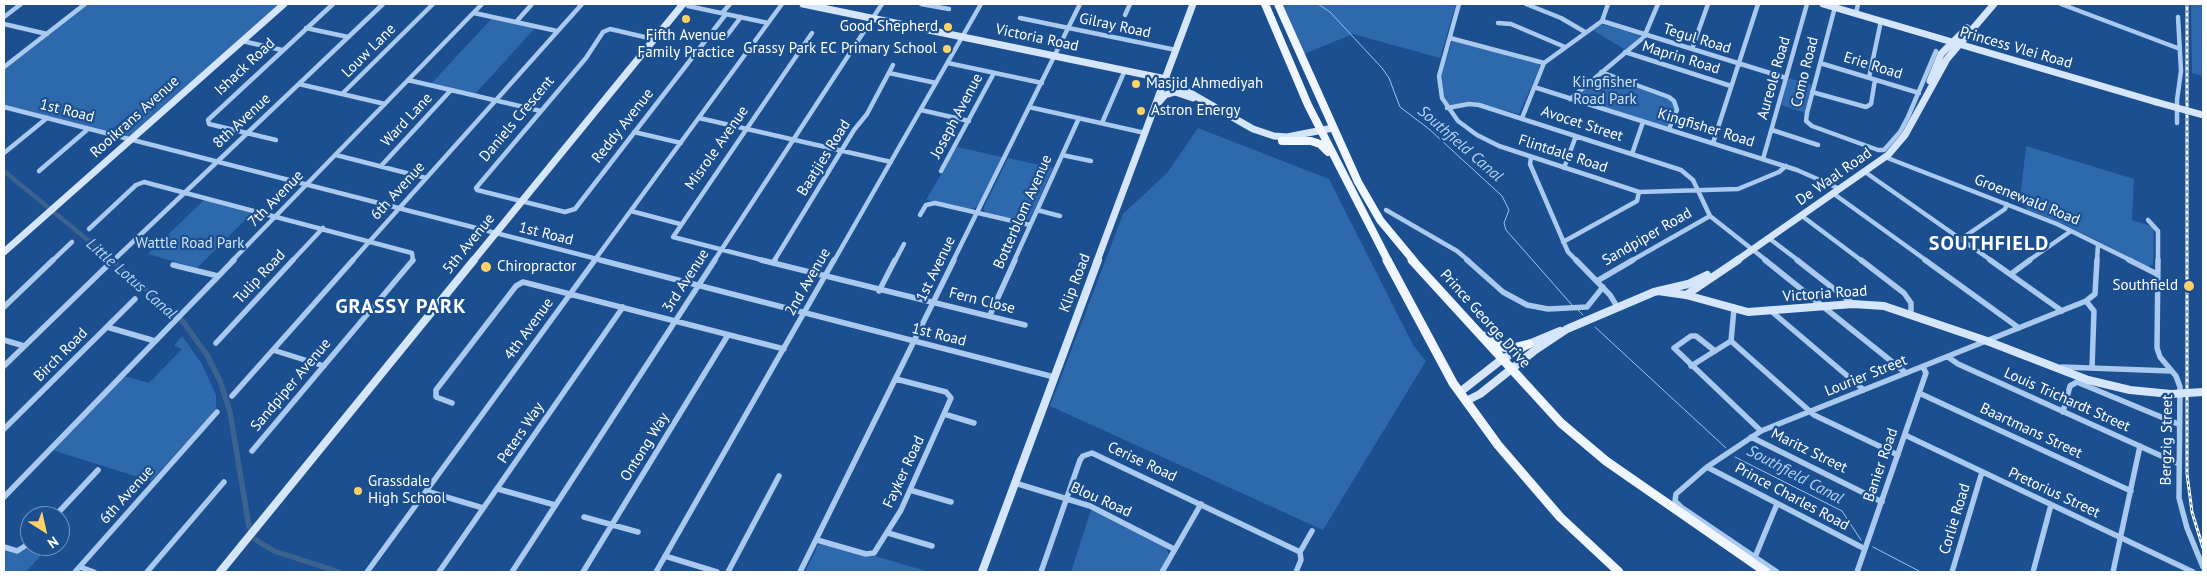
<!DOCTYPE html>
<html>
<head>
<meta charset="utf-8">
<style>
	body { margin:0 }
	#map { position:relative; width:2207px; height:576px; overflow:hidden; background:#1b4f8f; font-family:"PT Sans",sans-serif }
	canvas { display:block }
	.frame { position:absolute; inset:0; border:5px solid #fff; pointer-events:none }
	.north { position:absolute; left:20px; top:506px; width:50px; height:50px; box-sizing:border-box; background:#1b4f8f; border:1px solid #7695bc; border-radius:50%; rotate:145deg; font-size:14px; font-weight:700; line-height:20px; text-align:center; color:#fff }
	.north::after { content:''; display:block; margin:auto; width:18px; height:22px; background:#ffd166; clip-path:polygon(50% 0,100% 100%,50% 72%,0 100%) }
</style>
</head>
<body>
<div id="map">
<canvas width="2207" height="576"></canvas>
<div class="frame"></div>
<div class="north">N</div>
</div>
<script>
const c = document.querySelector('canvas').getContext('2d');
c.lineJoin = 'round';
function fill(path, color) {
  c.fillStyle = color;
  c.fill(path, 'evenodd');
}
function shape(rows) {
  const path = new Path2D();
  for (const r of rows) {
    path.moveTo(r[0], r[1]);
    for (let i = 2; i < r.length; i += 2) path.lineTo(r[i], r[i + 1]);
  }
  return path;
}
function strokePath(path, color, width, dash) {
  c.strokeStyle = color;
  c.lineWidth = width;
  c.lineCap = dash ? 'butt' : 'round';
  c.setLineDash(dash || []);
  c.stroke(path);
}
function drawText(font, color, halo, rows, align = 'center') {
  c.font = font + ' "PT Sans",sans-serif';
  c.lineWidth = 4.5;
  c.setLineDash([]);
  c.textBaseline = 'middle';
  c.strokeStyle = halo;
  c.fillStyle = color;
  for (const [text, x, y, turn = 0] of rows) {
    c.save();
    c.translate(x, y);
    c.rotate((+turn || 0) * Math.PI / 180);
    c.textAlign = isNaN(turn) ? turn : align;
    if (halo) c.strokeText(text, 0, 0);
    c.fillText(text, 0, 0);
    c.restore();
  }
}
const green = shape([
	[87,4,281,4,131,136,126,137,120,135,140,117,138,115,131,113,109,132,4,105,4,68],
	[1282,4,1456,4,1440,58,1353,34,1304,54],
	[2191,4,2203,4,2203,76,2192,73],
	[492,18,536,27,475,94,431,84],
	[1601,24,1639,35,1640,37,1626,50,1592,30],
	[1452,41,1539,63,1540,67,1519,114,1480,104,1449,105,1444,98,1441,77],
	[1601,72,1663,93,1676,105,1669,129,1570,99],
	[1788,78,1812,85,1805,113,1781,105],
	[1198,128,1329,179,1413,345,1426,361,1323,530,1050,406,1123,214,1167,173],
	[2026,146,2134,179,2132,220,2154,227,2153,265,2147,266,2064,224,2028,210,2020,201],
	[957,147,1002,157,978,206,972,209,926,200],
	[1008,158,1053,168,1030,219,1026,221,986,213,983,209],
	[205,199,253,212,197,268,148,254],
	[182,336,202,364,216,395,216,409,151,481,52,450,124,376,149,383,182,349,174,346],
	[1091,510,1166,547,1169,555,1160,572,1071,572],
	[822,544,870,557,875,556,929,572,805,572,818,545],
	[27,549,42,554,26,572,4,572,4,550,16,554]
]);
const stream = shape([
	[1318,4,1330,12,1382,68,1389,78,1400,107,1429,129,1502,196,1509,210,1504,223,1506,230,1572,305],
	[1578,310,1583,315],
	[1595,327,1726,448],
	[1735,457,1842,511,1861,540],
	[1873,547,1921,572]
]);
const canalFar1 = shape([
	[4,171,113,261]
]);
const canal = shape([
	[111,260,172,311,184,323,207,355,220,381,230,412,249,527],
	[256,540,274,551,339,572]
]);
const streetFar1 = shape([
	[921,4,949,9],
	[1459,4,1439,76,1442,98,1458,121,1477,135,1499,146,1639,192,1738,189,1779,172,1786,166],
	[1526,4,1561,18,1585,32],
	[2061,4,2180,49],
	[688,6,768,23],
	[1835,7,1807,113,1806,121,1812,126,1878,150,1884,150,1900,132,1908,117,1936,51],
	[474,13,557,31],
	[722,13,730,4],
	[1856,13,1858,4],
	[1125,15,1130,4],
	[4,17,21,4],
	[1020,18,1176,50],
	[1602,21,1786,78],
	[516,22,532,4],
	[1498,23,1511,24,1565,47],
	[4,24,47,34],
	[306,28,348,37],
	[725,38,741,17],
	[1450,38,1544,63],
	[653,39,610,29,603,32,586,58,476,188,477,190,565,212,575,209,726,14],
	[242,41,282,50],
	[1692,49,1708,4],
	[1625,52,1731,86],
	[948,63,1042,83],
	[1820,63,1919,93],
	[4,67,85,4],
	[1601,72,1669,97,1674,101,1677,110,1669,129],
	[889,73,936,83],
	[1869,78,1881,21],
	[408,80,541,111],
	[299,84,385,104],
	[1534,87,1797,170,1840,189],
	[1812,92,1866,107,1871,104,1875,80],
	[343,93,433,4],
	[1570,99,1644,37,1658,4],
	[4,107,605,261],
	[1029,107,1145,133],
	[1447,108,1469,104,1479,105,1681,170,1693,180,1710,216,1767,261],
	[921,110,969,121],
	[699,118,891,162],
	[1522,118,1544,63,1602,21,1608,4],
	[1102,123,1125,70],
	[2177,123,2177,100,2181,71,2178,17],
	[1772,130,1818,145],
	[634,132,681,143],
	[276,140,209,124,208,120,333,4],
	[1713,143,1758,4],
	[4,153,47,118],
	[1632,154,1643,122],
	[336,155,426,178],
	[1062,155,1091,161],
	[1885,157,2057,224,2132,261],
	[1531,158,1530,164,1568,252,1577,261],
	[1763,159,1807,4],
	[381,166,451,90],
	[1564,168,1576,136],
	[39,171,88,129],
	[941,171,994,73],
	[1865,172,1992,261],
	[1834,194,1927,261],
	[1037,210,1060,216],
	[1386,210,1457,251,1469,261],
	[631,211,680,224],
	[920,215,926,205,935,203,1030,225],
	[1802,216,1862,261],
	[2148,220,2158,231,2158,261],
	[89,229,136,185,144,182,412,253,413,261],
	[1770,239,1799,261],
	[1961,239,2005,209,2007,204],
	[1563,242,1637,201,1639,192],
	[117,257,383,4],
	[52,261,72,242],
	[232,261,482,4],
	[292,261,323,228],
	[352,261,582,4],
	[594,261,782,4],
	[714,261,882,4],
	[766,261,673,237,812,33],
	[774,261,854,130,867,114,893,65],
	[834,261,981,4],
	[895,261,904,244],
	[953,261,1080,4],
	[1014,261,1079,118],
	[1631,261,1710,216],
	[2028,261,2071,231],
	[2097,261,2098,244]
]);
const street = shape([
	[600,260,1054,377],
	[761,260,1025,325],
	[1467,260,1503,292,1527,305,1548,309,1587,307,1603,287],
	[1576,260,1610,295,1618,308],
	[1765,260,1906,373],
	[1797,260,1852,303],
	[1861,260,1904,293,1911,303,1911,313],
	[1925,260,2019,328],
	[1990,260,2062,311],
	[2129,260,2157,274],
	[2158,260,2157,348,2160,357,2176,376,2180,387,2179,498,2187,528,2203,567],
	[773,263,775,260],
	[173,265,218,276],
	[2011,274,2030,260],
	[1597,281,1633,260],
	[879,291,895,260],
	[4,307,53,260],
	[1771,311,1864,390],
	[990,315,1015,260],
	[107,327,155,341],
	[4,340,24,346],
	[1731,341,1814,415,1898,455],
	[216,343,293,260],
	[273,350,324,366],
	[1715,351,1696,336,1691,336,1674,348,1761,431],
	[1948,357,1958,364,2177,463],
	[4,366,107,266],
	[1691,366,1731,341,1734,309],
	[2062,367,2171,371],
	[2092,368,2094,311,2086,301,2095,294,2097,260],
	[1919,393,2131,491],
	[232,396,353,260],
	[452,403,436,397,436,390,516,286,523,282,784,349],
	[2063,412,2070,386,2077,382,2178,424],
	[944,414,974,423],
	[4,429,135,299],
	[1905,435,2193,572],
	[1751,437,1882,502],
	[252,451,413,260],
	[1707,467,1865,549],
	[1015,483,1090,506,1174,549],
	[498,489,555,505],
	[910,490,951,502],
	[426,491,483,508],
	[4,497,234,260],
	[55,516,98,470],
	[584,517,638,532],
	[888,533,932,546],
	[817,540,866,554,874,553,901,510,951,398,946,392,896,379],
	[4,547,17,551,30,543],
	[665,556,717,572],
	[1755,557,1777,504],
	[80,567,94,572],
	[75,572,217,412],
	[147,572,224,482],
	[367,572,595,260],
	[439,572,623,307],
	[512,572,715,260],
	[583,572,728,335],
	[656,572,834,260],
	[728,572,779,476],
	[800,572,954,260],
	[1041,572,1080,460,1083,456,1092,453,1300,552],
	[1162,572,1201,504],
	[1296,572,1301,560,1300,552,1312,531],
	[1777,572,1681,507,1675,501,1676,494,1707,467,1761,431,2086,301],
	[1857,572,1926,373,1923,367],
	[1952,572,1982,472],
	[2033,572,2051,505],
	[2113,572,2140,446]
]);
const secondaryFar1 = shape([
	[803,4,1166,79,1253,129,1274,136,1287,137,1333,128],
	[1823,4,2156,102],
	[1930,81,1941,54,1967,28],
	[1159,102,1165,95,1175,92,1193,98],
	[4,252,284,4],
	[473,261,683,4],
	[1097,261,1193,4],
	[1736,261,1888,155,1905,135,1947,59,1994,4]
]);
const secondary = shape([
	[1658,291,1686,295,1748,312,1853,304,1884,306,1987,341,2088,380,2130,390,2171,394],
	[1686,295,1738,260],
	[1460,392,1501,360,1529,344,1560,331],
	[1466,401,1480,394,1534,351,1567,329,1654,292,1688,284,1707,275],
	[220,572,474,260],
	[982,572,1098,260]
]);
const primaryFar1 = shape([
	[1265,4,1308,105,1388,261],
	[1278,4,1358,182,1380,220,1414,261],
	[1282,141,1311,141,1320,144,1328,152]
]);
const primary = shape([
	[1387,260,1453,383,1498,445,1560,517,1619,572],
	[1412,260,1561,423,1606,461,1766,572],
	[1485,336,1503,347,1513,348,1529,344]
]);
const rail = shape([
	[2187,4,2187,474,2192,512,2203,548]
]);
const secondaryBridgeFar1 = shape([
	[2156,102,2203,115]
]);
const secondaryBridge = shape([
	[2171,394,2203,392]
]);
const markers = [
	[686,19,5,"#ffd166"],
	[948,27,5,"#ffd166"],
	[947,49,5,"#ffd166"],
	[1136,84,5,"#ffd166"],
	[1141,111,5,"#ffd166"],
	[486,267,6,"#ffd166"],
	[2189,286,6,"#ffd166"],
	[358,491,5,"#ffd166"]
];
const streetNames = [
	["Gilray Road",1115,26,12],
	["Victoria Road",1037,38,12],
	["Tegul Road",1697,39,17],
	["Princess Vlei Road",2016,48,16],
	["Louw Lane",369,51,-45],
	["Maprin Road",1681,58,17],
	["Erie Road",1873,66,17],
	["Ishack Road",245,67,-43],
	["Como Road",1805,72,-76],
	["Aureole Road",1774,78,-74],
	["1st Road",67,111,14],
	["Joseph Avenue",957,116,-62],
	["Rooikrans Avenue",135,117,-42],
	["Daniels Crescent",517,119,-50],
	["Ward Lane",407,120,-47],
	["8th Avenue",242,121,-43],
	["Avocet Street",1582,124,18],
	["Reddy Avenue",623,126,-52],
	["Kingfisher Road",1706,128,17],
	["Misrole Avenue",717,148,-55],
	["Flintdale Road",1563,154,18],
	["Baatjies Road",824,158,-58],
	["De Waal Road",1834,177,-35],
	["6th Avenue",398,191,-48],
	["7th Avenue",276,199,-46],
	["Groenewald Road",2027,200,22],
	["Botterblom Avenue",1023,212,-66],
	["1st Road",546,234,14],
	["Sandpiper Road",1647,237,-30],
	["5th Avenue",469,244,-51],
	["1st Avenue",936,269,-64],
	["Tulip Road",260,277,-47],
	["3rd Avenue",686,281,-57],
	["2nd Avenue",808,282,-60],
	["Klip Road",1075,283,-69],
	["Victoria Road",1825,294,-4],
	["Fern Close",982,301,14],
	["Prince George Drive",1485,319,48],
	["4th Avenue",529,329,-54],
	["1st Road",939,335,14],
	["Birch Road",61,355,-45],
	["Lourier Street",1866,376,-22],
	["Sandpiper Avenue",291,385,-50],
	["Louis Trichardt Street",2067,400,24],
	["Baartmans Street",2031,431,25],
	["Peters Way",521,433,-56],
	["Bergzig Street",2167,440,-89],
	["Ontong Way",645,447,-58],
	["Maritz Street",1809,451,26],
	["Cerise Road",1142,462,25],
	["Banier Road",1881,465,-71],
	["Fayker Road",904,472,-65],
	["Pretorius Street",2054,493,25],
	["6th Avenue",127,495,-48],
	["Prince Charles Road",1792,497,28],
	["Blou Road",1101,500,24],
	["Corlie Road",1955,519,-73]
];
const poiNames = [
	["Good Shepherd",938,27,"right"],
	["Fifth Avenue",686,36,"center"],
	["Family Practice",686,53,"center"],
	["Grassy Park EC Primary School",937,49,"right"],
	["Masjid Ahmediyah",1146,84],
	["Astron Energy",1151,111],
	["Chiropractor",497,267],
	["Southfield",2178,286,"right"],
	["Grassdale",368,482],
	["High School",368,499]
];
const parkNames = [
	["Kingfisher",1605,83],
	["Road Park",1605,100],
	["Wattle Road Park",190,244]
];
const waterNames = [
	["Southfield Canal",1460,144,41],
	["Little Lotus Canal",131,279,41],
	["Southfield Canal",1795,475,28]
];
const districtNames = [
	["SOUTHFIELD",1989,244],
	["GRASSY PARK",401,307]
];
fill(green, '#2e69ad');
strokePath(stream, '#9cc4f0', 1);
strokePath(canalFar1, '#3c6290', 4.5);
strokePath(canal, '#3c6290', 5.5);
strokePath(streetFar1, '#a9c9ee', 4.5);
strokePath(street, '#a9c9ee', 5.5);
strokePath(secondaryFar1, '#d6e6fa', 7);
strokePath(secondary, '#d6e6fa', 8);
strokePath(primaryFar1, '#f0f6ff', 8);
strokePath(primary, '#f0f6ff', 9);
strokePath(rail, '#fff', 3);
strokePath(rail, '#1b4f8f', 1, [3]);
strokePath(secondaryBridgeFar1, '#d6e6fa', 7);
strokePath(secondaryBridge, '#d6e6fa', 8);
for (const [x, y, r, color] of markers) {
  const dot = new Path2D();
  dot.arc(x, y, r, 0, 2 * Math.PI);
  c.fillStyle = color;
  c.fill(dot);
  strokePath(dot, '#1b4f8f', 2);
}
drawText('15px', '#fff', '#1b4f8f', streetNames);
drawText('15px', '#fff', '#1b4f8f', poiNames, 'left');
drawText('15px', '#cfe3fa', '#1b4f8f', parkNames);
drawText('italic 16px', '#b5d3f5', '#1b4f8f', waterNames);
c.letterSpacing = '1px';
drawText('bold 20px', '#fff', '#1b4f8f', districtNames);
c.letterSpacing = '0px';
</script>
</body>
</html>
